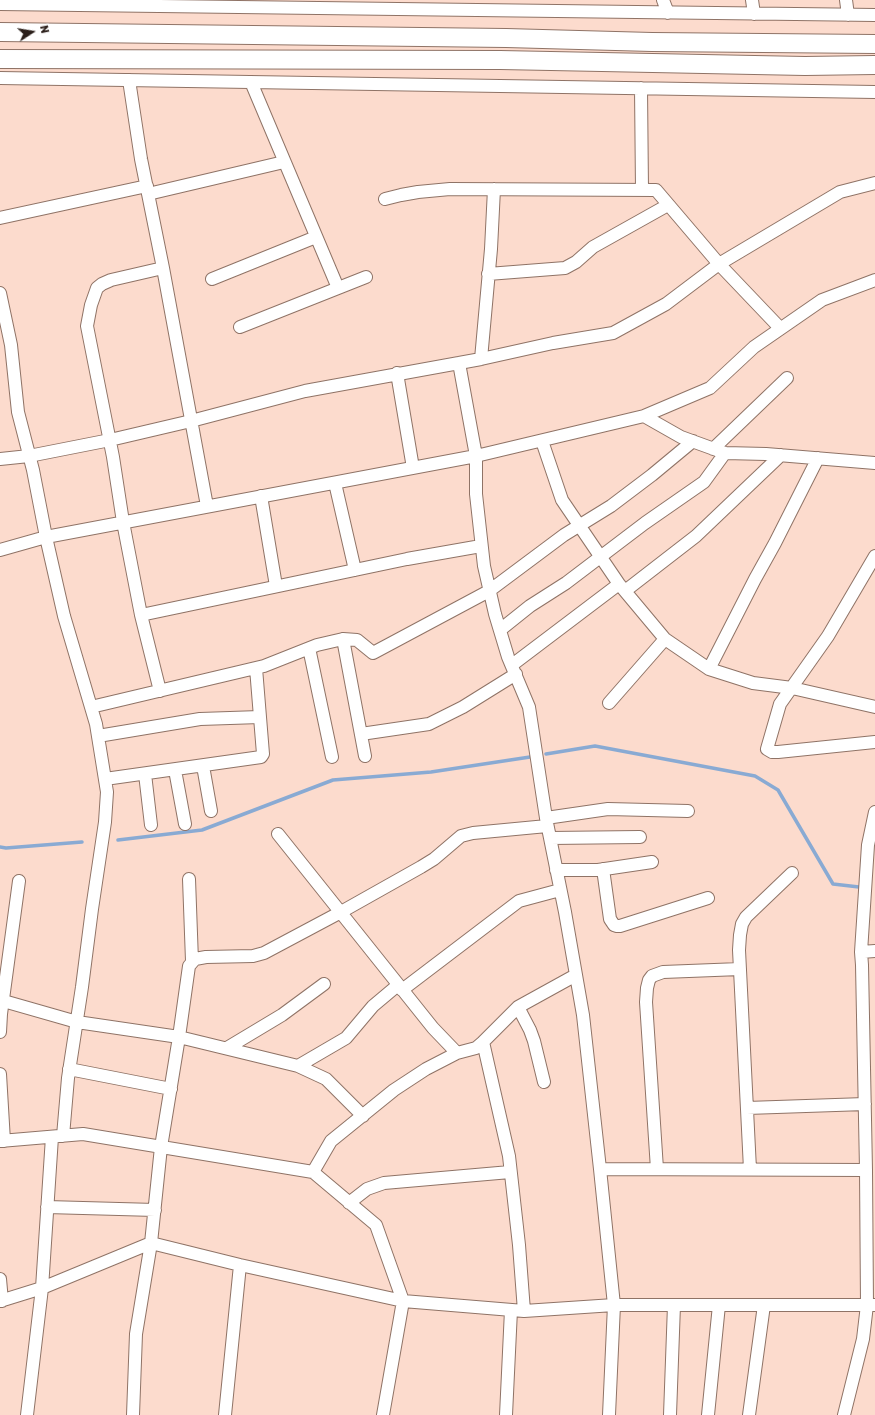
<!DOCTYPE html>
<html>
<head>
<meta charset="utf-8">
<style>
	body { margin:0 }
	#map { position:relative; width:875px; height:1415px; overflow:hidden; background:#fcdbcd; font-family:Rubik,sans-serif }
	canvas { display:block }
	.north { position:absolute; left:12px; top:12px; width:40px; height:40px; -webkit-text-stroke:3px #fff; paint-order:stroke; rotate:78deg; font-size:11px; font-weight:700; line-height:16px; text-align:center; color:#2c201b }
	.north::after { content:''; display:block; margin:auto; width:14px; height:18px; background:#2c201b; clip-path:polygon(50% 0,100% 100%,50% 72%,0 100%) }
</style>
</head>
<body>
<div id="map">
<canvas width="875" height="1415"></canvas>
<div class="north">N</div>
</div>
<script>
const c = document.querySelector('canvas').getContext('2d');
c.lineJoin = 'round';
function shape(rows) {
  const path = new Path2D();
  for (const r of rows) {
    path.moveTo(r[0], r[1]);
    for (let i = 2; i < r.length; i += 2) path.lineTo(r[i], r[i + 1]);
  }
  return path;
}
function strokePath(path, color, width, dash) {
  c.strokeStyle = color;
  c.lineWidth = width;
  c.lineCap = dash ? 'butt' : 'round';
  c.setLineDash(dash || []);
  c.stroke(path);
}
const stream = shape([
	[546,754,595,746,755,776,778,790,833,884,859,887],
	[118,840,202,830,333,780,431,772,530,757],
	[0,847,6,848,82,842]
]);
const minor = shape([
	[663,0,668,13],
	[752,0,754,14],
	[846,0,848,15],
	[0,4,875,15],
	[0,78,875,92],
	[129,80,141,159,163,268,207,506],
	[251,82,338,288],
	[641,88,642,190],
	[148,194,284,162],
	[385,199,401,195,418,192,450,189,656,190,719,264,780,328],
	[0,218,147,186],
	[163,268,111,280,102,284,97,288,91,305,87,326,113,457,123,522,141,615,407,559,481,546],
	[488,274,565,268,576,262,593,247,668,205],
	[212,279,316,237],
	[0,293,11,345,18,412,33,470,46,537,64,616,96,724,107,792,105,822,92,909,82,987,68,1078,63,1136],
	[240,327,366,277],
	[481,359,491,249,494,189],
	[459,363,476,456,476,494,484,566,495,614,508,657,529,707,546,818,565,912,583,1015,600,1169,614,1305,609,1415],
	[397,373,413,468],
	[644,416,681,437,725,453,766,454,875,463],
	[542,441,562,500,619,584,665,639,709,669,753,683,792,688,875,707],
	[713,449,787,378],
	[0,459,29,456,110,440,191,421,305,391,481,359,553,343,613,333,666,304,719,264,840,192,875,183],
	[335,483,355,570],
	[261,496,276,586],
	[0,550,46,537,476,456,644,416,710,388,754,347,822,300,875,280],
	[875,556,828,636,780,704,767,749,772,752,778,752,875,742],
	[625,591,696,536,781,455],
	[141,615,160,691],
	[500,630,530,606,566,583,645,523,704,482,725,453],
	[343,639,365,756],
	[309,648,332,757],
	[512,665,619,584],
	[709,669,755,579,775,543,818,458],
	[609,703,665,639],
	[91,707,264,666,317,645,343,639,357,640,373,653,489,591,564,535,611,506,652,475,693,441],
	[361,734,429,724,463,707,516,674],
	[98,736,200,719,260,717],
	[203,766,211,811],
	[175,770,185,824],
	[145,774,151,825],
	[105,779,261,757,263,754,256,668],
	[546,818,608,809,688,811],
	[278,834,433,1028,457,1053],
	[550,838,640,837],
	[603,869,610,919,614,925,617,926,620,926,708,898],
	[556,870,598,870,652,862],
	[189,879,192,961],
	[861,952,875,951],
	[402,990,519,901,560,890],
	[0,1000,77,1022,179,1037,189,966,195,959,206,957,253,956,264,953,341,912,421,867,434,859,461,836,473,833,547,826],
	[518,1007,530,1030,534,1041,544,1082],
	[0,1032,1,1014,19,881],
	[483,1042,509,1156,519,1245,524,1311],
	[227,1048,282,1015,324,984],
	[69,1069,171,1089],
	[0,1074,4,1141],
	[747,1108,865,1104],
	[363,1116,326,1079,298,1066,346,1038,373,1006,398,985],
	[0,1141,83,1134,313,1172,376,1225,403,1301,383,1415],
	[600,1169,866,1170],
	[657,1169,646,1002,647,988,649,980,652,976,663,972,740,969],
	[750,1169,739,950,740,935,742,924,746,917,792,873],
	[313,1172,331,1141,394,1090,426,1069,457,1053,476,1048,483,1042,518,1007,576,975],
	[349,1203,367,1189,384,1183,510,1172],
	[47,1207,155,1210],
	[0,1279,2,1301],
	[0,1301,42,1288,151,1243,240,1265,403,1301,524,1311,614,1305,875,1305],
	[27,1415,42,1288,52,1137],
	[133,1415,136,1334,151,1243,161,1147,179,1037,298,1066],
	[225,1415,240,1265],
	[506,1415,511,1310],
	[670,1415,674,1305],
	[708,1415,719,1305],
	[749,1415,764,1305],
	[844,1415,863,1339,867,1305,866,1170,862,965,861,952,868,845,875,812]
]);
const highway = shape([
	[0,32,506,38,652,42,875,44],
	[0,59,500,60,805,66,875,65]
]);
strokePath(stream, '#89aad3', 3.5);
strokePath(minor, '#8f7366', 14);
strokePath(highway, '#8f7366', 20);
strokePath(minor, '#fff', 12);
strokePath(highway, '#fff', 18);
</script>
</body>
</html>
